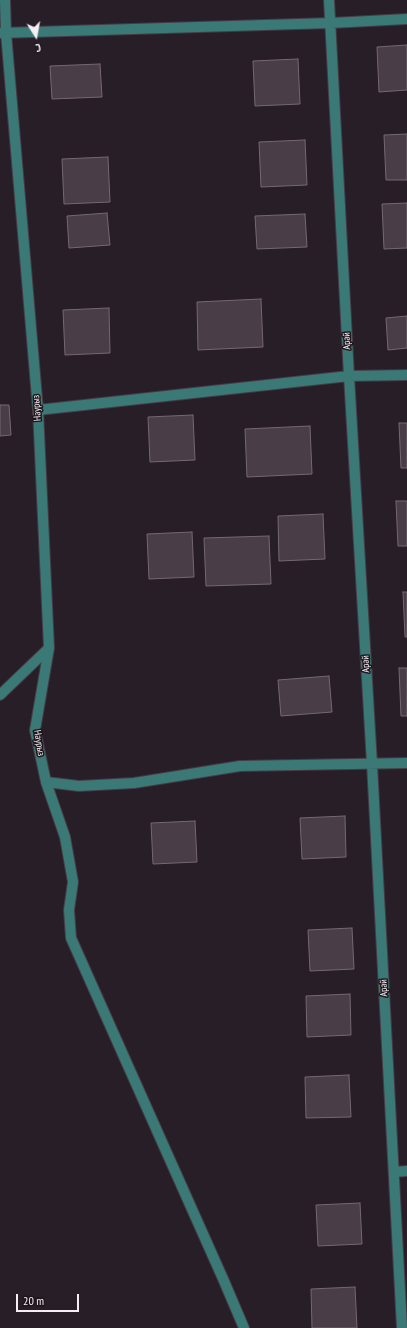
<!DOCTYPE html>
<html>
<head>
<meta charset="utf-8">
<style>
	body { margin:0 }
	#map { position:relative; width:407px; height:1328px; overflow:hidden; background:#281e27; font-family:"PT Sans Narrow",sans-serif }
	canvas { display:block }
	.north { position:absolute; left:16px; top:16px; width:40px; height:40px; -webkit-text-stroke:3px #1f151d; paint-order:stroke; rotate:169deg; font-size:11px; font-weight:700; line-height:16px; text-align:center; color:#f5eef4 }
	.north::after { content:''; display:block; margin:auto; width:14px; height:18px; background:#f5eef4; clip-path:polygon(50% 0,100% 100%,50% 72%,0 100%) }
	.scale { position:absolute; left:16px; top:1294px; width:63px; height:18px; box-sizing:border-box; border:2px solid #f5eef4; border-top:0; padding-left:5px; font-size:12px; line-height:14px; white-space:nowrap; color:#f5eef4; -webkit-text-stroke:3px #1f151d; paint-order:stroke }
</style>
</head>
<body>
<div id="map">
<canvas width="407" height="1328"></canvas>
<div class="north">С</div>
<div class="scale">20 m</div>
</div>
<script>
const c = document.querySelector('canvas').getContext('2d');
c.lineJoin = 'round';
function fill(path, color) {
  c.fillStyle = color;
  c.fill(path, 'evenodd');
}
function shape(rows) {
  const path = new Path2D();
  for (const r of rows) {
    path.moveTo(r[0], r[1]);
    for (let i = 2; i < r.length; i += 2) path.lineTo(r[i], r[i + 1]);
  }
  return path;
}
function strokePath(path, color, width, dash) {
  c.strokeStyle = color;
  c.lineWidth = width;
  c.lineCap = dash ? 'butt' : 'round';
  c.setLineDash(dash || []);
  c.stroke(path);
}
function drawText(font, color, halo, rows, align = 'center') {
  c.font = font + ' "PT Sans Narrow",sans-serif';
  c.lineWidth = 3;
  c.setLineDash([]);
  c.textBaseline = 'middle';
  c.strokeStyle = halo;
  c.fillStyle = color;
  for (const [text, x, y, turn = 0] of rows) {
    c.save();
    c.translate(x, y);
    c.rotate((+turn || 0) * Math.PI / 180);
    c.textAlign = isNaN(turn) ? turn : align;
    if (halo) c.strokeText(text, 0, 0);
    c.fillText(text, 0, 0);
    c.restore();
  }
}
const building = shape([
	[407,45,407,90,379,92,377,47,407,45],
	[298,59,300,104,255,106,253,61,298,59],
	[100,64,102,97,52,99,50,66,100,64],
	[407,134,407,180,386,180,384,135,407,134],
	[305,140,307,185,261,187,259,142,305,140],
	[108,157,110,202,64,204,62,159,108,157],
	[407,203,407,248,384,249,382,204,407,203],
	[107,213,110,245,69,248,67,216,107,213],
	[305,214,307,247,257,249,255,216,305,214],
	[261,299,263,347,198,350,197,302,261,299],
	[109,308,110,353,65,355,63,310,109,308],
	[407,316,407,348,388,350,386,318,407,316],
	[0,405,9,405,11,435,0,436,0,405],
	[193,415,195,460,150,462,148,417,193,415],
	[399,423,407,423,407,468,401,468,399,423],
	[310,426,312,474,247,477,245,429,310,426],
	[396,501,407,501,407,546,398,546,396,501],
	[323,514,325,559,279,561,278,516,323,514],
	[192,532,194,577,149,579,147,534,192,532],
	[269,536,271,584,206,586,204,538,269,536],
	[403,592,407,592,407,637,405,637,403,592],
	[399,668,407,668,407,716,401,716,399,668],
	[329,676,332,712,281,716,278,680,329,676],
	[345,816,346,857,302,859,300,818,345,816],
	[195,821,197,862,153,864,151,823,195,821],
	[352,928,354,969,310,971,308,930,352,928],
	[350,994,351,1035,307,1037,306,996,350,994],
	[349,1075,351,1117,306,1118,305,1077,349,1075],
	[360,1203,362,1244,318,1246,316,1205,360,1203],
	[355,1287,357,1328,312,1328,311,1289,355,1287]
]);
const minor = shape([
	[5,0,6,33,38,410,49,648,35,730,46,782,79,786,134,783,240,766,407,763],
	[329,0,349,376,372,764,402,1328],
	[0,33,331,23,407,19],
	[38,410,349,376,407,375],
	[0,695,49,648],
	[46,782,65,837,73,882,69,910,71,938,224,1281,244,1328],
	[394,1172,407,1171]
]);
const streetNames = [
	["Арай",347,341,-93],
	["Наурыз",37,408,-94],
	["Арай",366,664,-93],
	["Наурыз",39,743,81],
	["Арай",384,988,-93]
];
fill(building, '#493e47');
strokePath(building, '#756873', 1);
strokePath(minor, '#453b44', 12);
strokePath(minor, '#3a7975', 10);
drawText('10px', '#f5eef4', '#1f151d', streetNames);
</script>
</body>
</html>
